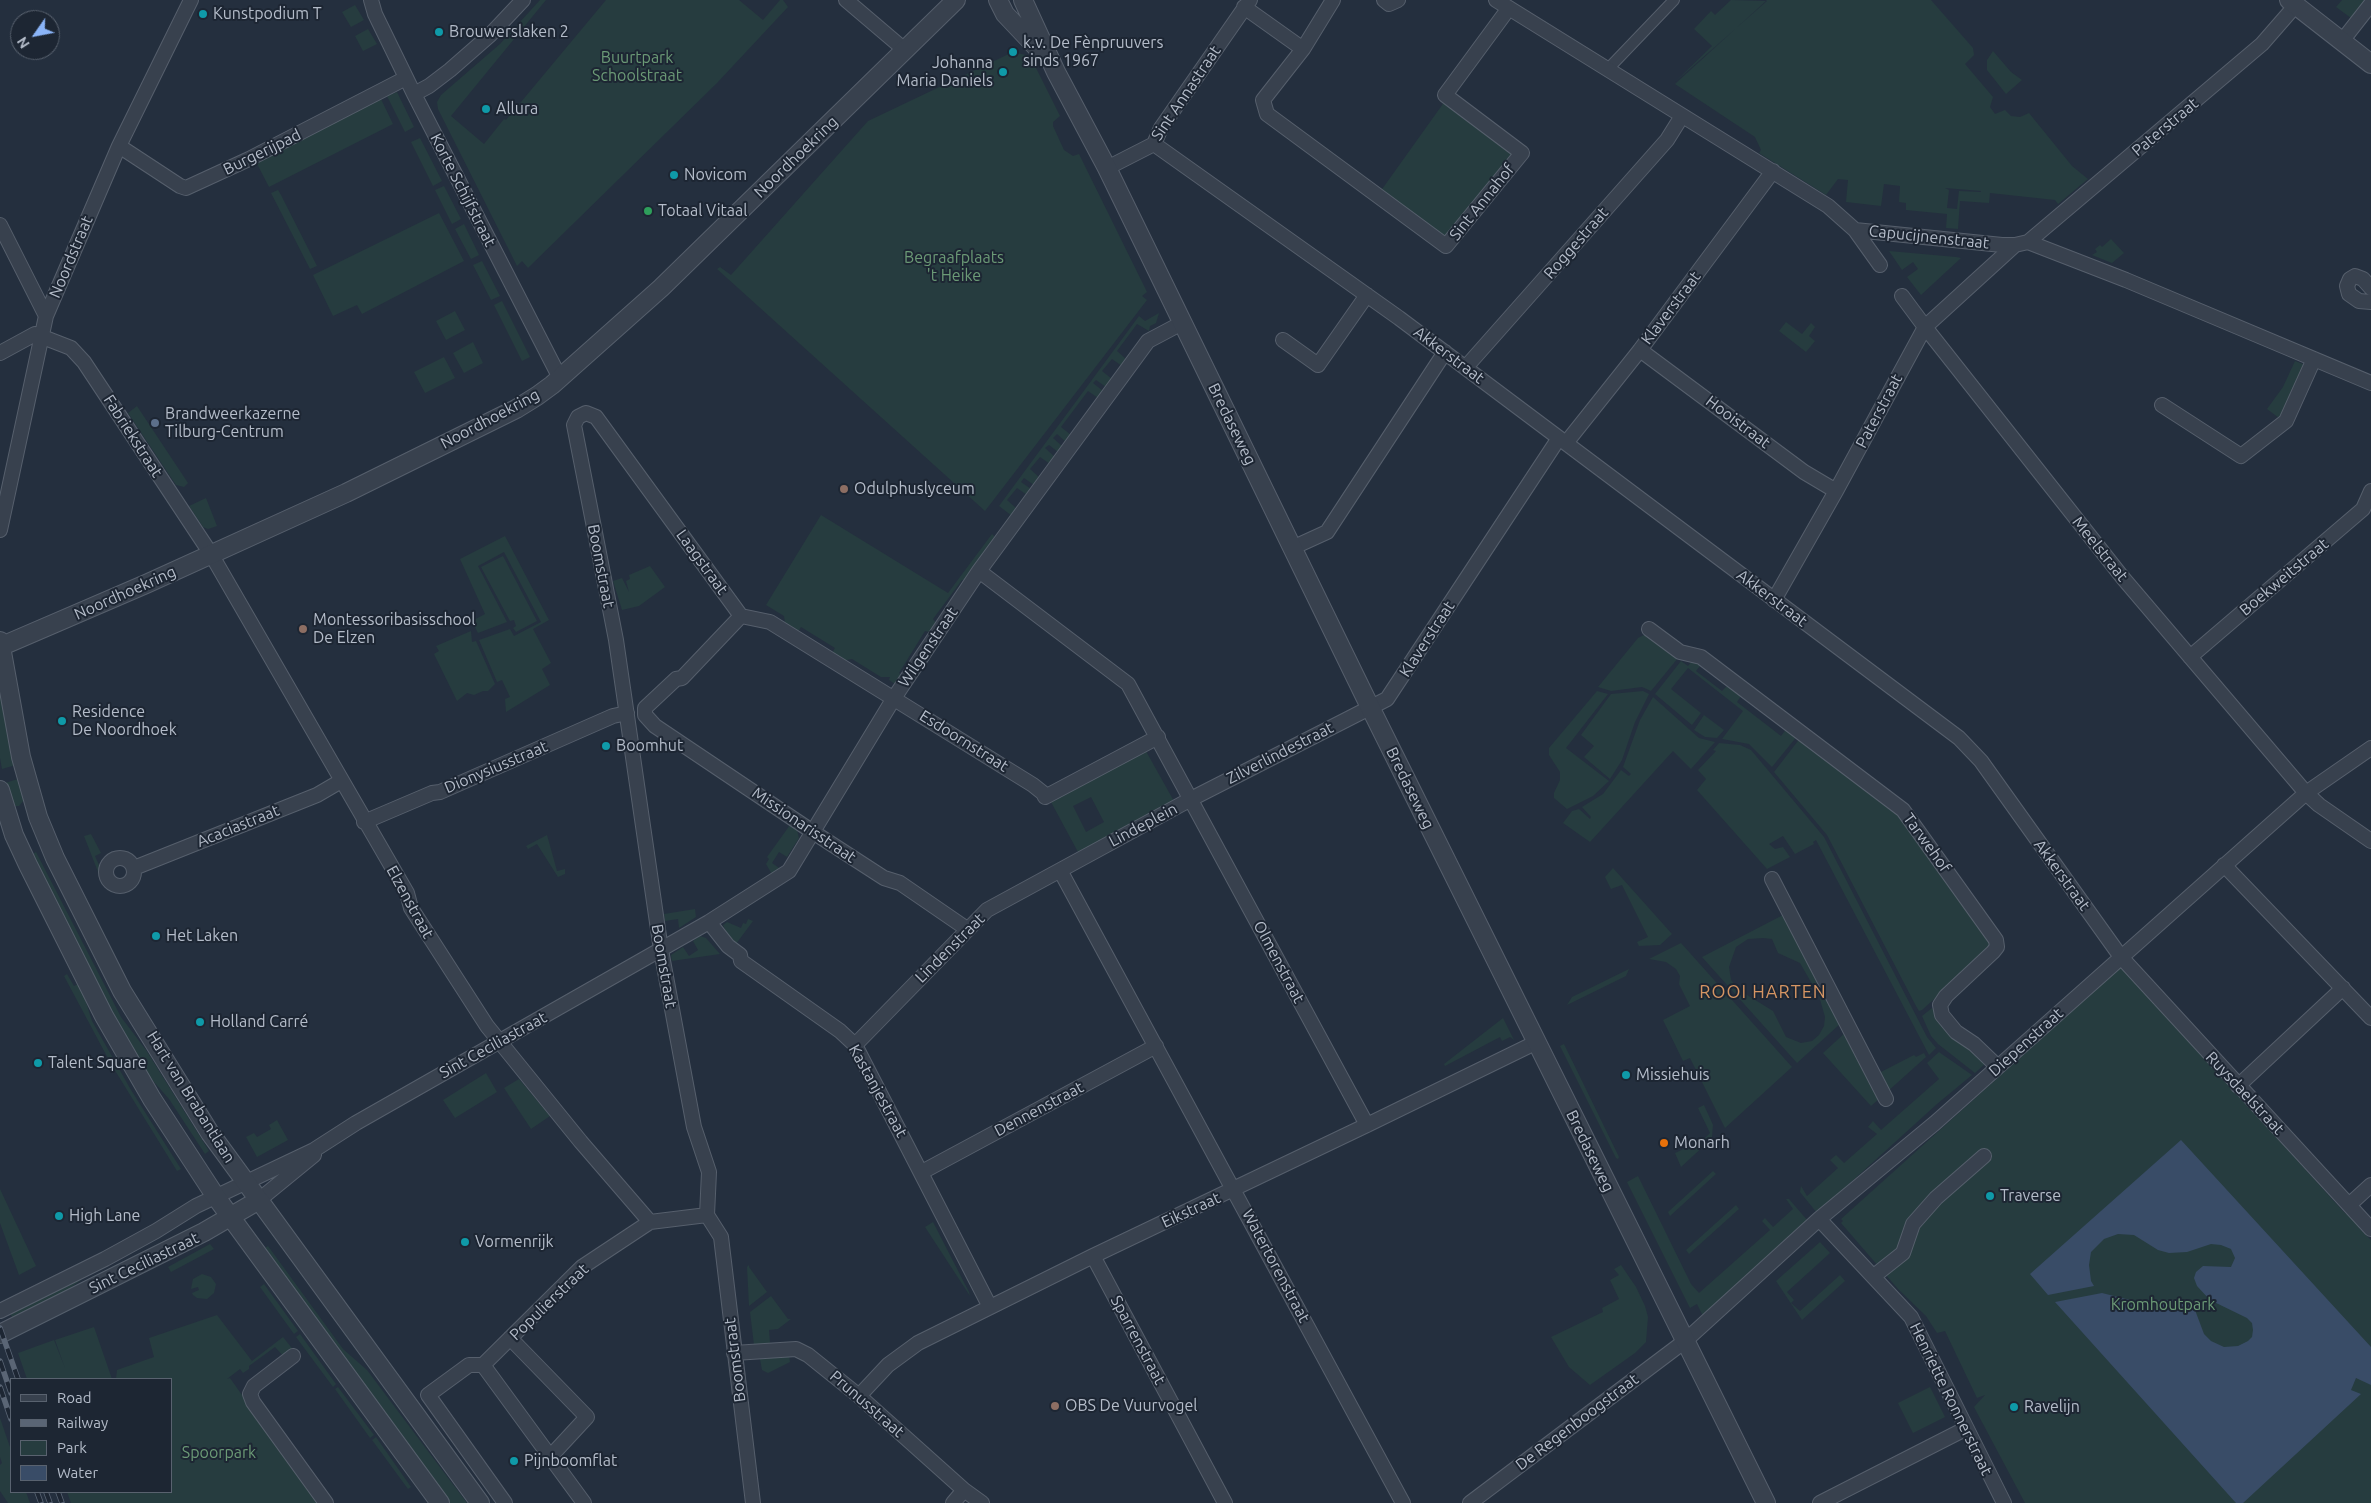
<!DOCTYPE html>
<html>
<head>
<meta charset="utf-8">
<style>
	body { margin:0 }
	#map { position:relative; width:2371px; height:1503px; overflow:hidden; background:#242f3e; font-family:Ubuntu,sans-serif }
	canvas { display:block }
	.legend { position:absolute; left:10px; top:1378px; width:162px; height:115px; box-sizing:border-box; background:#1d2633; border:1px solid #59626f; margin:0; padding:6px 9px; list-style:none; font-size:15px; color:#b4bcc9 }
	.legend li { display:flex; align-items:center; gap:10px; height:25px }
	.legend b { width:25px; border:1px solid #59626f }
	.north { position:absolute; left:10px; top:10px; width:50px; height:50px; box-sizing:border-box; background:#1d2633; border:1px solid #59626f; border-radius:50%; rotate:237deg; font-size:14px; font-weight:700; line-height:20px; text-align:center; color:#b4bcc9 }
	.north::after { content:''; display:block; margin:auto; width:18px; height:22px; background:#8ab4f8; clip-path:polygon(50% 0,100% 100%,50% 72%,0 100%) }
</style>
</head>
<body>
<div id="map">
<canvas width="2371" height="1503"></canvas>
<ul class="legend">
<li><b style="height:6px;background:#38414e"></b>Road</li>
<li><b style="height:6px;background:#5a6575"></b>Railway</li>
<li><b style="height:14px;background:#263c3f"></b>Park</li>
<li><b style="height:14px;background:#394c67"></b>Water</li>
</ul>
<div class="north">N</div>
</div>
<script>
const c = document.querySelector('canvas').getContext('2d');
c.lineJoin = 'round';
function fill(path, color) {
  c.fillStyle = color;
  c.fill(path, 'evenodd');
}
function shape(rows) {
  const path = new Path2D();
  for (const r of rows) {
    if (r.length === 3) {
      path.moveTo(r[0] + r[2], r[1]);
      path.arc(r[0], r[1], r[2], 0, 2 * Math.PI);
      continue;
    }
    path.moveTo(r[0], r[1]);
    for (let i = 2; i < r.length; i += 2) path.lineTo(r[i], r[i + 1]);
  }
  return path;
}
function strokePath(path, color, width, dash) {
  c.strokeStyle = color;
  c.lineWidth = width;
  c.lineCap = dash ? 'butt' : 'round';
  c.setLineDash(dash || []);
  c.stroke(path);
}
function drawText(font, color, halo, rows, align = 'center') {
  c.font = font + ' Ubuntu,sans-serif';
  c.lineWidth = 4;
  c.setLineDash([]);
  c.textBaseline = 'middle';
  c.strokeStyle = halo;
  c.fillStyle = color;
  for (const [text, x, y, turn = 0] of rows) {
    c.save();
    c.translate(x, y);
    c.rotate((+turn || 0) * Math.PI / 180);
    c.textAlign = isNaN(turn) ? turn : align;
    if (halo) c.strokeText(text, 0, 0);
    c.fillText(text, 0, 0);
    c.restore();
  }
}
const green = shape([
	[540,0,546,0,451,116,484,144,504,119,506,120,606,0,739,0,763,20,780,0,783,0,788,7,717,83,528,268,522,261,517,266,438,109,437,102,441,95,500,44],
	[1731,0,1767,1,1675,82,1712,46,1694,29,1711,11,1715,15],
	[1767,0,1931,0,1973,48,1974,55,1965,64,1993,97,1990,107,1995,114,2005,110,2011,116,2020,117,2029,113,2072,166,2088,179,2058,204,2055,200,1990,193,1989,203,1960,201,1958,229,1946,228,1947,214,1906,210,1906,203,1899,202,1900,186,1884,184,1881,206,1846,202,1848,180,1838,179,1826,195,1759,153,1761,150,1755,137,1675,84],
	[1945,188,1981,191,1981,192,1959,191,1957,209,1947,208,1949,190],
	[2342,0,2367,0,2351,18,2336,7],
	[355,5,364,20,351,27,342,12],
	[368,29,377,44,363,51,355,36],
	[1993,51,2011,72,2022,80,2006,94,1987,70,1987,60],
	[1013,52,1030,56,1060,116,1053,122,1053,126,1064,150,1073,156,1079,154,1147,292,1142,296,1147,300,985,511,717,269,720,267,731,275,868,121],
	[397,92,414,127,405,132,387,96],
	[380,97,393,124,269,187,255,160],
	[1445,101,1516,153,1445,241,1380,192],
	[420,138,442,181,433,186,411,142],
	[444,186,461,219,452,224,435,190],
	[278,190,281,195,317,266,310,269,271,193],
	[439,213,464,261,362,314,357,305,333,316,313,275],
	[464,224,479,255,471,259,455,229],
	[2111,239,2124,253,2112,263,2092,255,2097,252,2095,249,2100,245,2102,247],
	[1889,251,1956,257,1961,258,1921,295,1907,277,1918,269,1913,262,1902,270],
	[482,261,500,296,491,300,473,265],
	[502,301,530,357,522,361,494,305],
	[455,311,465,330,446,340,436,321],
	[1159,313,1156,323,1150,326,1149,331,1137,324,1117,351,1126,359,1122,366,1112,359,1102,371,1112,379,1106,387,1096,380,1093,383,1103,391,1098,398,1088,391,1061,427,1071,435,1066,442,1057,434,1053,438,1063,447,1058,452,1049,445,1045,448,1055,457,1050,464,1040,457,1030,469,1040,478,1034,485,1024,478,1021,482,1031,489,1027,495,1017,488,1007,500,1017,509,1012,516,999,506,1139,316,1145,321],
	[1786,322,1802,334,1811,323,1815,327,1809,336,1815,341,1806,352,1779,331],
	[473,342,483,363,464,373,453,353],
	[444,357,455,378,425,393,414,372],
	[2295,361,2303,364,2304,371,2286,412,2279,418,2267,409,2283,387],
	[137,406,188,483,184,487,176,485,128,413],
	[206,498,217,526,208,529,203,527,189,506],
	[821,515,948,593,992,534,996,538,967,582,962,580,933,619,936,623,930,632,925,631,899,673,902,676,898,686,889,680,890,677,881,677,852,659,846,660,848,670,832,653,835,648,801,627,798,632,786,629,784,616,766,605],
	[505,536,549,620,533,629,551,663,542,669,550,685,506,712,505,699,510,697,502,680,497,682,479,640,510,629,514,636,541,622,504,552,478,566,507,622,478,633,472,621,485,614,460,559],
	[503,556,537,621,516,632,513,628,516,626,514,620,510,621,481,567],
	[650,566,665,587,639,606,622,610,613,581,622,578,629,592,626,581,630,579,629,575],
	[471,631,472,642,476,641,495,684,488,691,483,691,474,695,467,693,457,701,434,654,439,651,436,646],
	[1646,634,1678,658,1651,691,1642,687,1611,691,1598,687,1638,638],
	[1693,660,1703,662,1696,671,1722,691,1730,683,1743,693,1737,702,1781,736,1788,727,1798,735,1772,767,1749,744,1722,739,1743,711,1688,668,1671,689,1701,713,1692,725,1655,694,1681,661,1688,666],
	[0,688,16,765,2,769,0,758],
	[1597,691,1608,694,1566,748,1609,781,1593,796,1567,809,1554,798,1554,793,1560,780,1560,772,1549,755,1549,748],
	[1643,691,1649,694,1635,722,1622,760,1610,779,1584,757,1594,746,1581,735,1611,694],
	[1653,697,1699,738,1715,742,1691,769,1673,751,1590,842,1563,823,1572,811,1579,809,1590,819,1591,817,1582,807,1603,794,1621,770,1629,776,1631,774,1623,767,1640,720],
	[1704,715,1724,730,1717,738,1705,737,1694,730],
	[1801,737,1901,817,1991,944,1989,950,1922,1010,1919,1011,1916,1006,1827,835,1774,772],
	[1719,743,1740,745,1751,750,1824,837,1927,1037,1936,1048,1929,1055,1816,840,1813,842,1814,844,1795,854,1783,836,1769,844,1775,849,1783,847,1790,857,1767,869,1697,790,1706,779,1698,770,1716,751,1713,750],
	[1147,747,1147,753,1175,803,1082,853,1078,852,1051,802,1052,799],
	[1091,797,1104,822,1086,832,1073,806],
	[21,778,24,800,19,806,15,806,5,783],
	[790,825,797,830,799,838,787,857,779,852,772,863,782,870,773,876,766,864,769,859,767,857],
	[91,834,101,853,95,856,99,865,105,864,100,877,84,836],
	[547,835,557,871,565,869,565,874,558,877,537,844,528,849,526,846],
	[36,852,121,1017,146,1050,209,1151,205,1154,169,1099,147,1074,130,1047,31,855],
	[1613,868,1672,934,1660,945,1639,946,1637,942,1648,937,1622,885,1611,889,1605,877],
	[695,909,696,917,679,928,678,919,665,921,664,914],
	[1783,915,1840,1024,1797,1063,1702,957],
	[1763,938,1772,939,1778,953,1800,963,1819,996,1825,1017,1824,1026,1819,1035,1812,1041,1801,1043,1786,1037,1773,1011,1739,990,1731,980,1729,967,1736,947,1748,939],
	[748,919,753,921,736,944,727,934,723,925,727,922,741,928,743,923,746,924],
	[700,936,706,938,720,954,672,961,671,955,683,947,689,956,698,950,693,941],
	[1681,943,1792,1067,1725,1128,1690,1058,1683,1061,1663,1020,1690,1006,1679,984,1680,976,1676,969,1666,962,1649,959],
	[2122,966,2341,1209,2346,1214,2348,1212,2361,1226,2359,1228,2371,1240,2371,1503,2025,1503,1974,1407,1985,1395,1977,1398,1945,1331,1937,1333,1926,1316,1898,1289,1841,1223,1843,1221,1841,1219],
	[1629,969,1626,976,1567,1005,1572,997],
	[67,974,74,986,80,983,92,1021,131,1090,181,1169,177,1171,111,1064,64,976],
	[1932,1008,1950,1031,1986,1063,1975,1073,1938,1044,1931,1036,1922,1016],
	[1503,1018,1514,1040,1510,1037,1502,1041,1500,1037,1445,1066,1444,1064],
	[1846,1032,1880,1098,1871,1106,1823,1053],
	[1564,1044,1619,1157,1618,1159,1616,1158,1560,1046],
	[1939,1052,1972,1075,1937,1104,1817,1213,1800,1192,1801,1186,1807,1196,1838,1168,1830,1160,1836,1155,1844,1163,1877,1134,1868,1127,1873,1121,1881,1130,1939,1079,1927,1063],
	[1924,1053,1926,1057,1887,1092,1877,1074,1914,1055,1916,1057],
	[486,1073,497,1092,455,1118,443,1100],
	[519,1079,550,1116,531,1129,504,1088],
	[1704,1105,1713,1125,1712,1137,1707,1143,1681,1167,1675,1153,1703,1140,1710,1133,1698,1108],
	[277,1120,288,1140,257,1157,246,1137,254,1133,257,1137,271,1129,269,1125],
	[1713,1171,1716,1174,1670,1216,1668,1212],
	[1638,1176,1691,1284,1699,1293,1770,1230,1762,1221,1765,1218,1773,1227,1793,1209,1786,1199,1789,1199,1808,1221,1703,1316,1697,1304,1690,1308,1627,1182],
	[0,1189,36,1266,19,1275,0,1223],
	[1736,1205,1739,1209,1689,1254,1686,1250],
	[933,1222,969,1292,970,1296,925,1227],
	[1820,1242,1830,1253,1787,1292,1794,1300,1791,1303,1800,1311,1840,1275,1845,1281,1802,1320,1776,1281],
	[210,1244,214,1249,171,1272,168,1267],
	[268,1246,343,1349,367,1370,467,1503,450,1503,265,1248],
	[749,1265,749,1267,767,1292,749,1306,747,1267],
	[1621,1265,1636,1287,1645,1306,1648,1317,1646,1342,1635,1353,1590,1385,1569,1367,1551,1337,1603,1312,1602,1308,1619,1299,1610,1280,1619,1275,1614,1269],
	[202,1274,211,1277,216,1284,214,1293,207,1299,197,1298,193,1295,192,1293,199,1290,198,1287,191,1289,193,1279],
	[79,1277,81,1280,66,1291,13,1319,9,1311],
	[264,1284,298,1331,294,1334,260,1287],
	[771,1296,788,1319,791,1319,778,1329,769,1330,770,1343,754,1345,750,1312],
	[217,1315,252,1361,248,1364,283,1337,295,1352,286,1359,275,1347,249,1366,249,1369,243,1373,240,1369,227,1379,230,1378,318,1503,71,1503,67,1492,171,1492,171,1379,116,1379,117,1370,154,1357,149,1338],
	[94,1327,112,1379,27,1379,18,1353,54,1340,65,1368,55,1340],
	[300,1334,336,1384,333,1387,296,1337],
	[789,1355,790,1362,768,1373,762,1370,760,1359],
	[338,1387,374,1435,370,1438,335,1389],
	[1930,1387,1945,1417,1913,1433,1898,1403],
	[0,1418,11,1450,11,1492,26,1492,30,1503,8,1503,0,1491,0,1465,2,1463,0,1457],
	[376,1437,411,1487,408,1489,372,1440]
]);
const water = shape([
	[2181,1140,2371,1347,2371,1385,2356,1378,2351,1390,2361,1394,2243,1503,2236,1503,2055,1302,2102,1293,2134,1301,2182,1300,2195,1310,2204,1334,2211,1341,2224,1347,2238,1346,2248,1341,2252,1337,2253,1330,2252,1323,2247,1318,2210,1300,2197,1286,2194,1278,2196,1272,2203,1266,2231,1267,2235,1258,2231,1249,2221,1245,2211,1244,2187,1252,2169,1253,2158,1250,2134,1235,2118,1234,2104,1239,2091,1252,2089,1265,2091,1281,2094,1286,2048,1295,2030,1274]
]);
const pedestrian = shape([
	[1607,70,1674,0]
]);
const minor = shape([
	[371,0,375,14,414,94,560,378],
	[846,0,906,51],
	[1333,0,1303,49,1263,100,1267,114,1446,246,1522,153,1445,95,1509,8],
	[1384,0,1389,4,1398,0],
	[1496,0,1828,206,1855,230,2002,245,2015,245,2028,242,2126,280,2371,383],
	[1244,7,1303,49],
	[2342,41,2371,4],
	[414,94,429,86,450,70,490,35,523,0],
	[1154,144,1399,318,1959,738,1981,761,2121,957,2371,1229],
	[119,146,180,186,186,188,249,159,406,78],
	[1107,168,1154,144,1161,128,1250,0],
	[0,225,46,316],
	[1855,230,1880,265],
	[2028,242,2262,44,2296,5],
	[2371,288,2363,279,2355,276,2350,279,2347,286,2349,294,2359,301,2371,302],
	[1902,296,1925,327,2123,578,2306,793,2319,805,2371,841],
	[1283,340,1318,365,1367,295],
	[1640,350,1804,472,1836,491],
	[0,353,35,334,71,348,84,362,211,554,407,893,411,908,487,1026,581,1142,650,1222],
	[1466,367,1667,140,1682,116],
	[2162,405,2241,456,2286,421,2314,359],
	[1566,443,1640,350,1773,171],
	[0,530,46,316,119,146,191,0],
	[1292,548,1327,532,1445,352],
	[979,571,1128,684,1367,1125],
	[1774,600,1836,491,1925,327,2015,245],
	[741,616,770,622,1033,785,1043,793,1045,797,1158,737],
	[1649,629,1680,652,1701,657,1903,810,1996,940,1997,947,1993,952,1946,996,1940,1005,1942,1015,1956,1032,1974,1044,1998,1067],
	[2190,657,2363,509,2371,491],
	[364,822,432,793,440,792,613,716,627,713],
	[120,872,14],
	[2224,865,2371,1018],
	[134,868,317,795,341,781],
	[1061,872,1403,1503],
	[1772,879,1886,1099],
	[709,922,728,946,740,955,741,961,840,1031,855,1045,990,1307],
	[855,1045,987,910,1191,799,1387,699,1559,438],
	[2238,1086,2343,988],
	[922,1172,1156,1046],
	[259,1200,314,1155],
	[2349,1205,2371,1185],
	[1819,1219,1911,1317,2004,1503],
	[1093,1256,1225,1503],
	[1874,1276,1903,1253,1913,1224,1936,1198,1984,1156],
	[0,1311,105,1259,156,1231,196,1206,314,1150,356,1123,709,922,789,871,894,698,979,571,1148,341,1182,323],
	[510,1338,587,1417,550,1457],
	[734,1353,796,1349,808,1355,859,1396,964,1490,982,1503],
	[293,1356,254,1386,250,1394,253,1402,326,1503],
	[483,1365,584,1503],
	[859,1396,888,1365,918,1343,1093,1256,1367,1125,1537,1042],
	[505,1503,428,1395,469,1365,483,1365,582,1267,650,1222,707,1215],
	[753,1503,721,1237,707,1215,709,1172,694,1127,661,950,616,640,574,425,578,417,586,413,596,417,741,616,682,678,676,679,645,708,645,715,655,726,813,832,884,878,900,883,967,929],
	[953,1503,964,1490],
	[1470,1503,1685,1341,1819,1219,1935,1123,2306,793,2371,748],
	[1820,1503,1965,1429]
]);
const tertiary = shape([
	[998,0,1005,14,1039,50],
	[1023,0,1056,72,1107,168,1370,707,1766,1503],
	[2289,0,2371,64],
	[0,641,21,757,38,817,55,858,122,991,210,1133,480,1503],
	[2,646,146,584,346,493,516,409,537,396,552,385,661,288,956,0],
	[0,790,14,835,28,865,104,1016,152,1099,216,1197,440,1503],
	[0,1334,204,1232,259,1200]
]);
const rail = shape([
	[0,1328,18,1379],
	[0,1361,11,1393],
	[0,1387,11,1419],
	[37,1492,41,1503],
	[46,1492,50,1503],
	[58,1492,62,1503]
]);
const markers = [
	[203,14,5,"#0f9aa8"],
	[439,32,5,"#0f9aa8"],
	[1013,52,5,"#0f9aa8"],
	[1003,72,5,"#0f9aa8"],
	[486,109,5,"#0f9aa8"],
	[674,175,5,"#0f9aa8"],
	[648,211,5,"#2e9e5b"],
	[155,423,5,"#5c6f8a"],
	[844,489,5,"#8d6e63"],
	[303,629,5,"#8d6e63"],
	[62,721,5,"#0f9aa8"],
	[606,746,5,"#0f9aa8"],
	[156,936,5,"#0f9aa8"],
	[200,1022,5,"#0f9aa8"],
	[38,1063,5,"#0f9aa8"],
	[1626,1075,5,"#0f9aa8"],
	[1664,1143,5,"#e8710a"],
	[1990,1196,5,"#0f9aa8"],
	[59,1216,5,"#0f9aa8"],
	[465,1242,5,"#0f9aa8"],
	[1055,1406,5,"#8d6e63"],
	[2014,1407,5,"#0f9aa8"],
	[514,1461,5,"#0f9aa8"]
];
const poiNames = [
	["Kunstpodium T",213,14],
	["Brouwerslaken 2",449,32],
	["k.v. De Fènpruuvers",1023,43],
	["sinds 1967",1023,61],
	["Johanna",993,63,"right"],
	["Maria Daniels",993,81,"right"],
	["Allura",496,109],
	["Novicom",684,175],
	["Totaal Vitaal",658,211],
	["Brandweerkazerne",165,414],
	["Tilburg-Centrum",165,432],
	["Odulphuslyceum",854,489],
	["Montessoribasisschool",313,620],
	["De Elzen",313,638],
	["Residence",72,712],
	["De Noordhoek",72,730],
	["Boomhut",616,746],
	["Het Laken",166,936],
	["Holland Carré",210,1022],
	["Talent Square",48,1063],
	["Missiehuis",1636,1075],
	["Monarh",1674,1143],
	["Traverse",2000,1196],
	["High Lane",69,1216],
	["Vormenrijk",475,1242],
	["OBS De Vuurvogel",1065,1406],
	["Ravelijn",2024,1407],
	["Pijnboomflat",524,1461]
];
const parkNames = [
	["Buurtpark",637,58],
	["Schoolstraat",637,76],
	["Begraafplaats",954,258],
	["'t Heike",954,276],
	["Kromhoutpark",2163,1305],
	["Spoorpark",219,1453]
];
const streetNames = [
	["Sint Annastraat",1186,93,-56],
	["Paterstraat",2165,127,-40],
	["Burgerijpad",262,152,-26],
	["Noordhoekring",796,157,-44],
	["Korte Schijfstraat",463,190,63],
	["Sint Annahof",1482,202,-51],
	["Capucijnenstraat",1929,237,6],
	["Roggestraat",1576,243,-49],
	["Noordstraat",71,257,-67],
	["Klaverstraat",1671,308,-53],
	["Akkerstraat",1449,355,37],
	["Paterstraat",1879,411,-62],
	["Noordhoekring",490,419,-28],
	["Hooistraat",1738,422,37],
	["Bredaseweg",1232,424,64],
	["Fabriekstraat",133,436,57],
	["Meelstraat",2100,549,51],
	["Laagstraat",702,562,54],
	["Boomstraat",601,566,79],
	["Boekweitstraat",2284,577,-40],
	["Noordhoekring",125,593,-24],
	["Akkerstraat",1772,598,37],
	["Klaverstraat",1427,639,-57],
	["Wilgenstraat",928,647,-56],
	["Esdoornstraat",964,741,32],
	["Zilverlindestraat",1280,753,-27],
	["Dionysiusstraat",496,767,-23],
	["Bredaseweg",1410,788,64],
	["Missionarisstraat",804,825,34],
	["Lindeplein",1143,825,-28],
	["Acaciastraat",238,826,-22],
	["Tarwehof",1927,843,54],
	["Akkerstraat",2062,875,54],
	["Elzenstraat",410,902,61],
	["Lindenstraat",950,948,-45],
	["Olmenstraat",1279,962,62],
	["Boomstraat",664,966,80],
	["Diepenstraat",2026,1042,-42],
	["Sint Ceciliastraat",493,1045,-29],
	["Kastanjestraat",878,1091,61],
	["Ruysdaelstraat",2245,1093,47],
	["Hart van Brabantlaan",191,1097,58],
	["Dennenstraat",1039,1109,-28],
	["Bredaseweg",1590,1151,64],
	["Eikstraat",1191,1210,-25],
	["Sint Ceciliastraat",144,1263,-26],
	["Watertorenstraat",1276,1266,62],
	["Populierstraat",549,1302,-44],
	["Sparrenstraat",1138,1340,62],
	["Boomstraat",735,1360,-97],
	["Henriette Ronnerstraat",1951,1399,64],
	["Prunusstraat",867,1404,41],
	["De Regenboogstraat",1577,1422,-37]
];
const neighbourhoodNames = [
	["ROOI HARTEN",1763,992]
];
fill(green, '#263c3f');
fill(water, '#394c67');
strokePath(pedestrian, '#565f6c', 12);
strokePath(minor, '#565f6c', 16);
strokePath(tertiary, '#565f6c', 20);
strokePath(pedestrian, '#38414e', 10);
strokePath(minor, '#38414e', 14);
strokePath(tertiary, '#38414e', 18);
strokePath(rail, '#5a6575', 5.5);
strokePath(rail, '#1d2633', 4, [11]);
for (const [x, y, r, color] of markers) {
  const dot = new Path2D();
  dot.arc(x, y, r, 0, 2 * Math.PI);
  c.fillStyle = color;
  c.fill(dot);
  strokePath(dot, '#1d2633', 2);
}
drawText('16px', '#b4bcc9', '#1d2633', poiNames, 'left');
drawText('16px', '#6b9a76', '#1d2633', parkNames);
drawText('16px', '#b4bcc9', '#1d2633', streetNames);
c.letterSpacing = '1px';
drawText('18px', '#d59563', '#1d2633', neighbourhoodNames);
c.letterSpacing = '0px';
</script>
</body>
</html>
